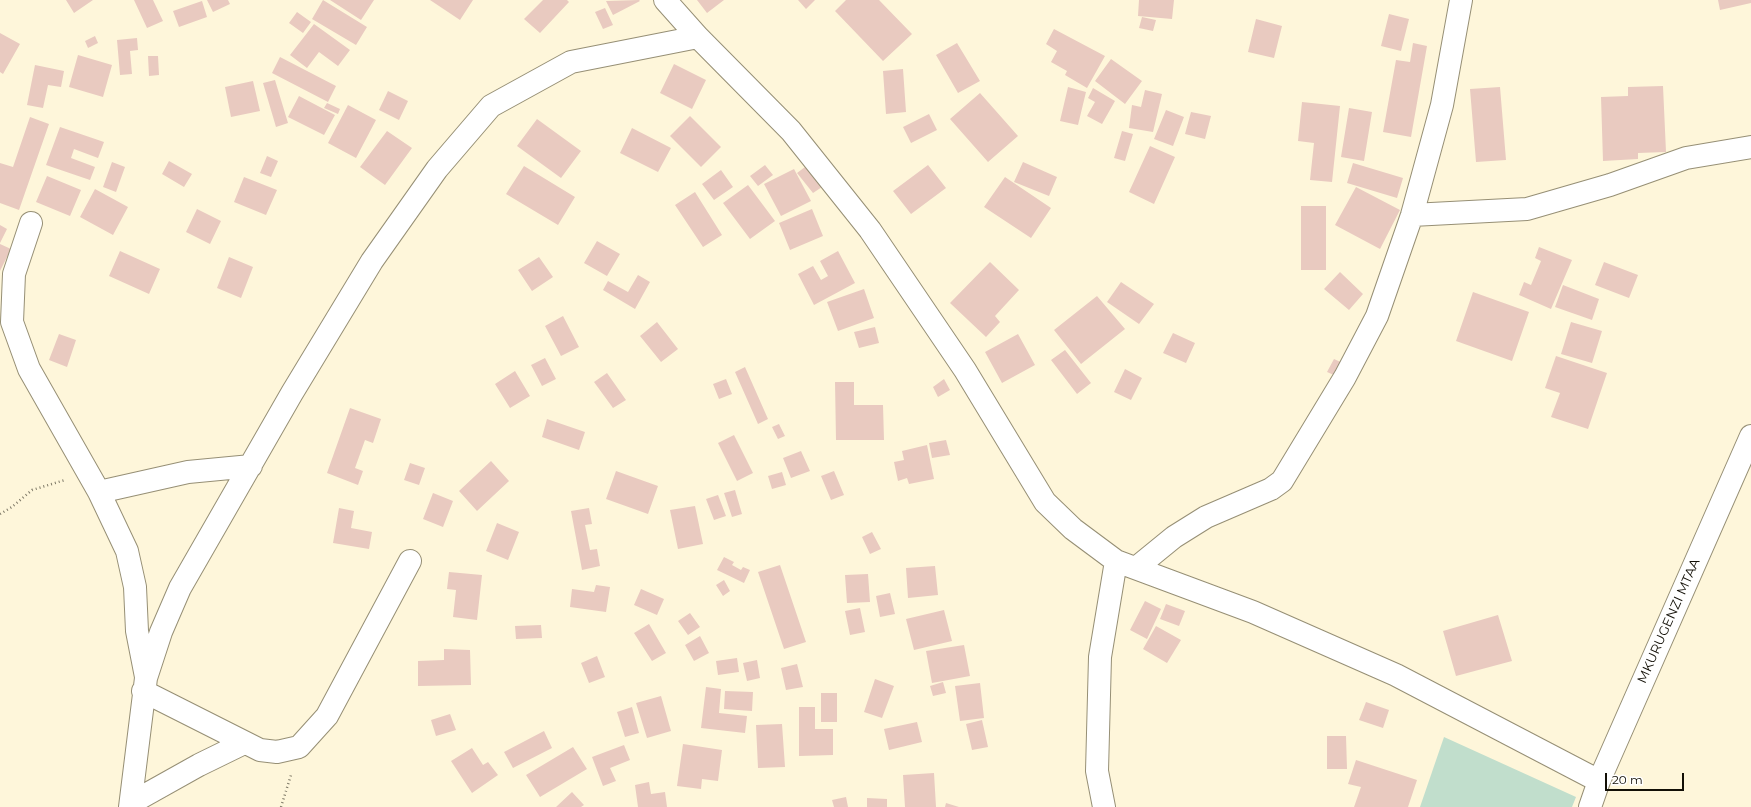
<!DOCTYPE html>
<html>
<head>
<meta charset="utf-8">
<style>
	body { margin:0 }
	#map { position:relative; width:1751px; height:807px; overflow:hidden; background:#fef6da; font-family:Montserrat,sans-serif }
	canvas { display:block }
	.scale { position:absolute; left:1605px; top:773px; width:79px; height:18px; box-sizing:border-box; border:2px solid #120f06; border-top:0; padding-left:5px; font-size:12px; line-height:14px; white-space:nowrap; color:#120f06; -webkit-text-stroke:3px #fff; paint-order:stroke }
</style>
</head>
<body>
<div id="map">
<canvas width="1751" height="807"></canvas>
<div class="scale">20 m</div>
</div>
<script>
const c = document.querySelector('canvas').getContext('2d');
c.lineJoin = 'round';
function fill(path, color) {
  c.fillStyle = color;
  c.fill(path, 'evenodd');
}
function shape(rows) {
  const path = new Path2D();
  for (const r of rows) {
    path.moveTo(r[0], r[1]);
    for (let i = 2; i < r.length; i += 2) path.lineTo(r[i], r[i + 1]);
  }
  return path;
}
function strokePath(path, color, width, dash) {
  c.strokeStyle = color;
  c.lineWidth = width;
  c.lineCap = dash ? 'butt' : 'round';
  c.setLineDash(dash || []);
  c.stroke(path);
}
function drawText(font, color, halo, rows, align = 'center') {
  c.font = font + ' Montserrat,sans-serif';
  c.lineWidth = 3.5;
  c.setLineDash([]);
  c.textBaseline = 'middle';
  c.strokeStyle = halo;
  c.fillStyle = color;
  for (const [text, x, y, turn = 0] of rows) {
    c.save();
    c.translate(x, y);
    c.rotate((+turn || 0) * Math.PI / 180);
    c.textAlign = isNaN(turn) ? turn : align;
    if (halo) c.strokeText(text, 0, 0);
    c.fillText(text, 0, 0);
    c.restore();
  }
}
const green = shape([
	[1444,737,1576,797,1572,807,1420,807]
]);
const building = shape([
	[66,0,93,0,74,13],
	[134,0,153,0,163,21,147,28],
	[207,0,228,0,230,4,213,12],
	[323,0,367,27,356,45,312,19],
	[330,0,374,0,361,20],
	[430,0,473,0,460,20],
	[543,0,567,0,569,2,540,33,524,19],
	[639,0,640,1,613,15,606,1],
	[697,0,724,0,707,13],
	[798,0,815,0,806,9],
	[846,0,879,0,912,34,883,61,835,11],
	[1139,0,1174,0,1172,19,1138,16],
	[1718,0,1751,0,1751,3,1720,10],
	[202,1,207,17,179,27,173,11],
	[605,8,613,25,603,29,595,12],
	[297,12,311,22,303,33,289,23],
	[1389,14,1409,19,1401,51,1381,46],
	[1142,17,1156,20,1153,31,1139,28],
	[1256,19,1282,26,1274,58,1248,52],
	[314,24,350,50,338,66,319,52,307,68,290,55],
	[1054,29,1105,56,1087,88,1065,75,1067,71,1051,62,1057,51,1046,44],
	[0,33,20,44,3,74,0,72],
	[95,36,98,43,88,48,85,41],
	[137,38,138,50,130,51,132,74,120,75,117,40],
	[957,43,980,81,958,93,936,55],
	[1413,43,1427,46,1411,137,1383,132,1396,60,1410,62],
	[78,55,112,65,103,97,69,87],
	[148,56,158,56,159,75,149,76],
	[280,57,336,86,328,102,272,73],
	[1111,59,1142,81,1125,104,1095,81],
	[674,64,706,80,692,109,660,93],
	[35,65,64,71,61,87,48,85,43,108,27,105],
	[903,69,906,112,886,114,883,71],
	[275,80,288,123,276,127,263,83],
	[253,81,260,111,231,117,225,87],
	[1663,86,1666,152,1638,153,1638,159,1603,161,1601,97,1628,96,1628,87],
	[1068,87,1086,92,1078,125,1060,121],
	[1500,87,1506,160,1476,162,1470,89],
	[1093,88,1115,101,1102,124,1087,116,1095,102,1088,98],
	[1145,90,1162,94,1153,132,1129,128,1132,105,1141,107],
	[388,91,408,101,399,120,379,110],
	[980,93,1018,136,988,162,950,119],
	[299,96,335,115,324,135,288,117],
	[1302,102,1340,106,1332,182,1310,180,1314,143,1298,141],
	[327,103,340,109,338,114,324,108],
	[348,105,376,120,356,158,328,143],
	[1349,108,1372,112,1364,161,1341,157],
	[1166,110,1184,117,1173,146,1154,139],
	[1191,112,1211,116,1205,139,1185,134],
	[929,114,937,130,911,143,903,127],
	[690,116,721,147,701,167,670,136],
	[30,117,49,124,19,210,0,203,0,163,13,167],
	[537,119,581,151,561,178,517,146],
	[60,127,104,142,98,158,74,149,71,158,95,167,90,180,46,165],
	[632,128,671,148,658,172,620,153],
	[387,131,412,148,385,185,360,167],
	[1122,131,1133,134,1125,161,1114,158],
	[1150,146,1175,157,1154,204,1129,192],
	[267,156,278,161,271,177,260,173],
	[169,161,192,174,184,187,162,174],
	[112,162,125,167,116,192,103,187],
	[1023,162,1057,177,1049,196,1014,182],
	[1353,163,1403,178,1397,198,1347,183],
	[809,164,825,185,813,193,797,173],
	[765,165,773,175,758,186,750,176],
	[928,165,946,188,911,214,893,191],
	[524,166,575,197,558,225,506,194],
	[794,169,811,201,781,216,764,184],
	[721,170,733,187,714,200,702,184],
	[47,176,81,190,70,216,36,202],
	[244,177,277,190,266,215,234,202],
	[1005,177,1051,208,1031,238,984,207],
	[748,185,775,221,750,239,723,203],
	[1356,187,1400,210,1380,249,1335,225],
	[95,189,128,207,113,235,80,217],
	[695,192,722,235,703,247,675,205],
	[1301,206,1326,206,1326,270,1301,270],
	[197,209,221,221,210,244,186,232],
	[812,209,823,236,790,250,779,223],
	[0,225,7,229,0,243],
	[597,241,620,254,607,276,584,263],
	[0,244,11,249,0,271],
	[1539,247,1572,260,1551,309,1519,295,1524,282,1531,285,1541,261,1535,258],
	[120,251,160,269,149,294,109,276],
	[838,251,855,283,814,305,798,274,813,266,821,280,828,276,820,261],
	[229,257,253,267,241,298,217,288],
	[539,257,553,277,532,291,518,270],
	[990,262,1019,290,995,316,1000,322,986,337,950,303],
	[1604,262,1638,275,1629,298,1595,285],
	[1340,272,1363,294,1349,310,1324,289],
	[638,275,650,282,635,309,603,290,608,281,628,292],
	[1121,282,1154,304,1139,324,1107,302],
	[1563,285,1599,299,1592,320,1555,307],
	[864,289,874,318,838,331,827,302],
	[1473,292,1529,312,1512,361,1456,341],
	[1097,296,1125,329,1081,364,1054,330],
	[563,316,579,347,561,356,545,326],
	[657,322,678,349,661,362,640,336],
	[1571,322,1602,331,1592,363,1561,354],
	[875,327,879,343,859,348,854,332],
	[1173,333,1195,343,1186,363,1163,353],
	[59,334,76,340,67,367,49,360],
	[1018,334,1035,365,1002,383,985,352],
	[1065,350,1091,383,1077,394,1051,360],
	[1556,356,1607,373,1588,429,1551,417,1560,393,1545,388],
	[545,358,556,379,542,386,531,365],
	[1334,359,1347,365,1341,378,1327,372],
	[745,367,768,419,758,424,735,372],
	[1125,369,1142,378,1131,400,1114,392],
	[515,371,530,396,510,408,495,384],
	[607,373,626,400,613,408,594,382],
	[726,379,732,394,719,399,713,384],
	[944,379,950,390,938,397,933,387],
	[835,382,854,382,854,405,883,405,884,440,836,440],
	[350,408,381,419,373,443,365,440,355,468,363,471,358,485,327,473],
	[547,419,585,432,579,450,542,437],
	[779,424,785,436,778,439,772,427],
	[734,435,753,473,737,481,718,443],
	[946,440,950,455,932,458,929,443],
	[927,445,934,479,909,484,907,478,898,481,894,462,904,460,902,451],
	[801,451,810,471,791,478,783,458],
	[491,461,509,481,477,511,459,491],
	[410,463,425,468,419,485,404,480],
	[616,471,658,486,648,514,606,499],
	[834,471,844,495,831,500,821,476],
	[782,472,786,485,772,489,768,476],
	[735,490,742,514,732,517,724,493],
	[433,493,453,501,443,527,423,519],
	[718,495,726,516,714,520,706,499],
	[695,506,703,544,678,549,670,510],
	[339,508,354,511,351,528,372,532,369,549,333,543],
	[589,508,592,524,585,525,590,550,597,549,600,566,582,570,571,511],
	[497,523,519,532,508,560,486,551],
	[872,532,881,549,870,554,862,537],
	[724,557,734,562,732,565,741,570,743,567,750,570,744,583,717,570],
	[780,565,806,642,784,649,758,572],
	[935,566,938,595,908,598,906,568],
	[449,572,482,575,477,620,453,617,456,590,447,589],
	[868,574,870,602,847,603,845,575],
	[724,580,730,591,723,596,716,585],
	[596,585,610,587,606,612,570,607,572,589,594,592],
	[641,589,664,599,657,615,634,605],
	[890,593,895,614,880,617,876,596],
	[1145,601,1161,609,1147,639,1130,630],
	[1166,604,1185,611,1179,626,1160,619],
	[860,608,865,632,850,635,845,611],
	[944,610,952,641,914,650,906,619],
	[690,613,700,627,688,635,678,621],
	[1498,615,1512,661,1456,676,1443,631],
	[649,624,666,653,652,661,634,633],
	[541,625,542,638,516,639,515,626],
	[1156,626,1181,640,1167,663,1143,649],
	[700,636,709,653,694,661,685,645],
	[964,645,970,676,932,683,926,651],
	[444,649,470,650,471,685,418,686,418,661,444,660],
	[597,656,605,677,589,683,581,663],
	[737,658,739,672,718,675,716,661],
	[757,660,760,678,747,681,743,663],
	[797,664,803,687,786,690,781,668],
	[875,679,894,686,882,718,864,712],
	[943,682,946,693,933,696,930,686],
	[980,683,984,718,960,721,955,686],
	[706,687,721,689,719,713,747,716,745,733,701,728],
	[725,691,753,692,752,711,724,709],
	[821,693,837,693,837,722,821,722],
	[661,696,671,731,647,738,636,703],
	[1366,702,1389,710,1383,728,1359,720],
	[632,707,639,733,625,737,617,712],
	[799,707,815,707,815,729,833,729,833,755,799,756],
	[450,714,456,730,436,736,431,720],
	[982,720,988,747,972,750,966,724],
	[917,722,922,742,889,750,884,729],
	[782,724,785,767,758,768,756,725],
	[544,731,552,748,513,768,504,752],
	[1327,736,1346,736,1347,769,1327,769],
	[683,744,722,750,718,781,702,779,701,789,677,786],
	[624,745,630,760,610,768,616,781,603,786,592,757],
	[573,747,587,769,540,797,526,775],
	[472,748,483,765,488,762,498,775,472,793,451,761],
	[1356,760,1417,780,1408,807,1354,807,1361,787,1348,784],
	[934,773,936,807,905,807,903,775],
	[649,782,651,794,665,792,667,807,638,807,635,785],
	[572,792,584,805,581,807,556,807],
	[846,797,848,807,834,807,832,800],
	[867,798,887,799,887,807,867,807],
	[946,803,959,807,945,807]
]);
const path = shape([
	[0,514,12,507,32,490,65,480],
	[281,807,291,775]
]);
const minor = shape([
	[665,0,698,37,791,131,870,230,965,370,1045,502,1073,529,1116,561,1253,612,1396,675,1599,781],
	[1412,215,1527,209,1610,185,1686,158,1751,147],
	[31,223,14,274,12,322,29,369,99,492,127,551,135,587,137,631,146,677],
	[99,492,188,472,251,466],
	[1136,568,1174,537,1206,517,1271,489,1282,481,1345,377,1377,316,1412,215,1442,105,1461,0],
	[143,691,260,750,277,752,299,747,327,716,410,561],
	[131,803,199,765,244,743],
	[130,807,146,678,161,632,180,588,292,393,372,261,437,169,491,106,571,62,698,37],
	[1104,807,1097,771,1100,657,1116,561],
	[1590,807,1599,781,1751,436]
]);
const streetNames = [
	["MKURUGENZI MTAA",1669,621,-66]
];
fill(green, '#c1decc');
fill(building, '#e9cac0');
strokePath(minor, '#968f75', 24);
strokePath(path, '#7e7967', 2.5, [1, 3]);
strokePath(minor, '#fff', 22);
drawText('13px', '#120f06', '#fff', streetNames);
</script>
</body>
</html>
